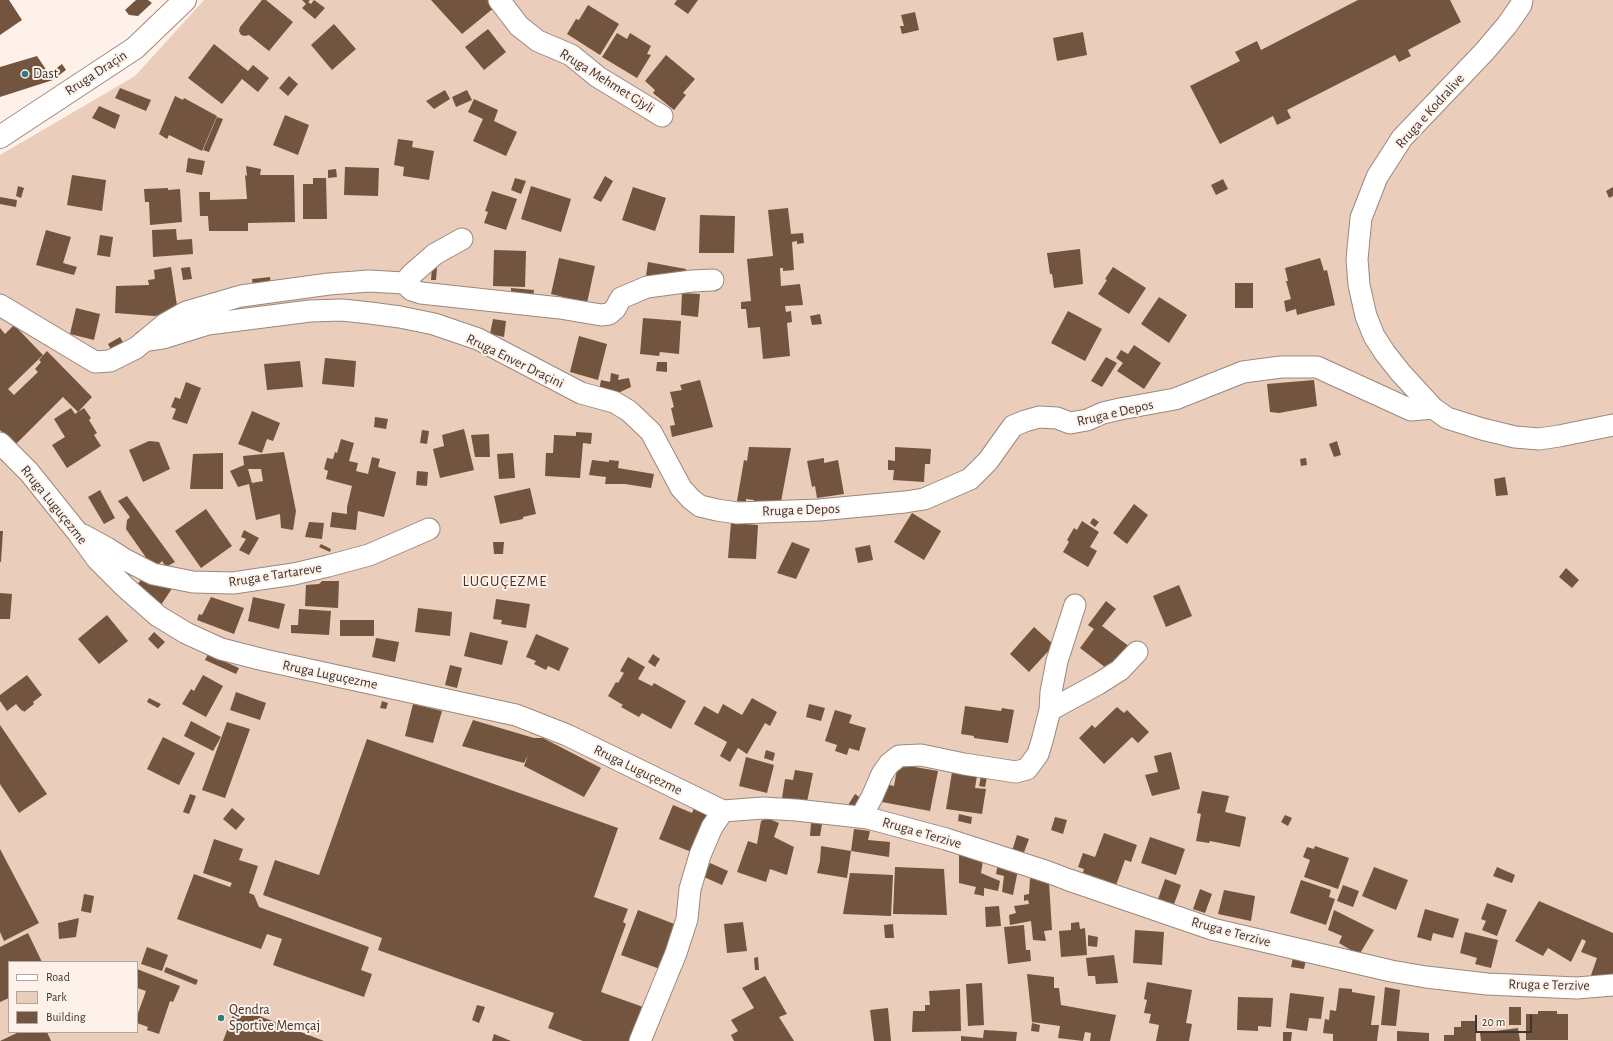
<!DOCTYPE html>
<html>
<head>
<meta charset="utf-8">
<style>
	body { margin:0 }
	#map { position:relative; width:1613px; height:1041px; overflow:hidden; background:#fef1e9; font-family:"Alegreya Sans",sans-serif }
	canvas { display:block }
	.legend { position:absolute; left:8px; top:961px; width:130px; height:72px; box-sizing:border-box; background:#fef1e9; border:1px solid #b1a69f; margin:0; padding:5px 7px; list-style:none; font-size:12px; color:#3d3530 }
	.legend li { display:flex; align-items:center; gap:8px; height:20px }
	.legend b { width:20px; border:1px solid #b1a69f }
	.scale { position:absolute; left:1475px; top:1015px; width:57px; height:18px; box-sizing:border-box; border:2px solid #3d3530; border-top:0; padding-left:5px; font-size:12px; line-height:14px; white-space:nowrap; color:#3d3530; -webkit-text-stroke:3px #fef1e9; paint-order:stroke }
</style>
</head>
<body>
<div id="map">
<canvas width="1613" height="1041"></canvas>
<ul class="legend">
<li><b style="height:5px;background:#fff"></b>Road</li>
<li><b style="height:11px;background:#eacdbb"></b>Park</li>
<li><b style="height:11px;background:#73543e"></b>Building</li>
</ul>
<div class="scale">20 m</div>
</div>
<script>
const c = document.querySelector('canvas').getContext('2d');
c.lineJoin = 'round';
function fill(path, color) {
  c.fillStyle = color;
  c.fill(path, 'evenodd');
}
function shape(rows) {
  const path = new Path2D();
  for (const r of rows) {
    path.moveTo(r[0], r[1]);
    for (let i = 2; i < r.length; i += 2) path.lineTo(r[i], r[i + 1]);
  }
  return path;
}
function strokePath(path, color, width, dash) {
  c.strokeStyle = color;
  c.lineWidth = width;
  c.lineCap = dash ? 'butt' : 'round';
  c.setLineDash(dash || []);
  c.stroke(path);
}
function drawText(font, color, halo, rows, align = 'center') {
  c.font = font + ' "Alegreya Sans",sans-serif';
  c.lineWidth = 4;
  c.setLineDash([]);
  c.textBaseline = 'middle';
  c.strokeStyle = halo;
  c.fillStyle = color;
  for (const [text, x, y, turn = 0] of rows) {
    c.save();
    c.translate(x, y);
    c.rotate((+turn || 0) * Math.PI / 180);
    c.textAlign = isNaN(turn) ? turn : align;
    if (halo) c.strokeText(text, 0, 0);
    c.fillText(text, 0, 0);
    c.restore();
  }
}
const green = shape([
	[204,0,1613,0,1613,1041,0,1041,0,155,135,76],
	[9,962,137,962,137,1032,9,1032]
]);
const building = shape([
	[0,0,9,0,22,20,0,35],
	[136,0,148,0,152,3,138,16,129,15,125,10],
	[262,0,266,0,293,22,269,51,249,35,245,36,241,35,239,31,240,27],
	[302,0,310,0,308,2,311,4,314,0,325,8,315,19,302,8,306,4],
	[431,0,492,0,495,7,462,34],
	[677,0,698,0,688,14,674,4],
	[1358,0,1450,0,1461,22,1408,50,1411,56,1399,62,1395,55,1287,110,1291,118,1277,125,1273,116,1220,144,1190,86,1240,61,1235,52,1257,41,1261,50],
	[588,5,619,24,600,55,567,34,576,19,579,20],
	[915,12,919,30,902,34,900,26,904,26,901,15],
	[334,24,356,49,332,70,311,45],
	[488,29,506,52,484,70,465,47],
	[1083,32,1087,55,1057,61,1053,38],
	[617,33,627,39,630,33,651,46,647,54,651,55,637,78,602,57],
	[214,44,248,71,253,65,269,78,258,92,242,79,222,104,188,78],
	[666,55,695,79,683,93,686,95,674,110,653,93,655,90,645,81],
	[37,56,53,80,0,97,0,67],
	[62,64,66,70,54,79,50,73],
	[289,76,298,84,288,96,279,88],
	[120,88,151,100,146,111,115,98],
	[445,90,450,99,434,109,426,101],
	[467,90,472,100,456,107,452,97],
	[175,96,183,100,184,98,217,116,202,151,169,135,167,139,159,134],
	[474,99,498,110,494,121,517,132,506,156,473,141,483,119,468,112],
	[99,106,120,115,115,129,92,118],
	[285,115,309,125,298,155,273,145],
	[217,117,223,119,209,152,203,150],
	[398,139,413,141,412,147,434,151,429,180,403,176,404,167,394,165],
	[188,158,205,161,202,175,186,172],
	[246,166,261,169,260,175,294,175,295,222,248,223,248,231,209,231,208,216,200,216,199,192,210,192,210,200,247,199,245,175,247,176],
	[345,167,379,168,378,196,344,195],
	[336,169,337,177,328,178,328,170],
	[72,175,106,180,102,211,67,205],
	[605,176,613,181,601,202,593,198],
	[313,178,326,178,327,219,303,219,303,184,313,184],
	[515,178,526,181,521,194,511,190],
	[1223,179,1228,189,1216,195,1211,185],
	[18,186,24,188,21,198,16,196],
	[531,186,571,199,561,232,521,219],
	[633,187,666,198,655,231,622,220],
	[1613,187,1613,196,1609,198,1606,191],
	[168,188,168,190,180,189,182,222,150,225,149,202,145,202,144,189],
	[492,191,517,199,506,230,484,223,488,212,485,211],
	[0,197,17,200,16,207,0,204],
	[788,208,791,234,803,233,804,243,797,244,797,241,792,242,794,270,783,271,783,268,780,268,781,286,800,284,803,305,785,306,786,312,791,311,792,322,787,323,790,356,763,359,760,327,748,328,746,309,741,309,741,302,751,301,747,259,773,256,768,210],
	[700,215,735,216,734,253,699,253],
	[176,229,177,240,192,239,193,254,153,257,152,230],
	[46,230,71,237,63,263,77,267,74,275,36,265],
	[100,235,113,237,110,257,97,255],
	[1080,249,1083,284,1054,288,1052,274,1050,274,1047,253],
	[494,250,526,251,525,287,493,286],
	[559,258,595,266,587,303,551,294],
	[1320,258,1324,271,1327,270,1335,305,1297,315,1296,309,1286,312,1284,301,1291,299,1286,281,1288,281,1285,268],
	[648,262,686,269,684,280,645,282],
	[171,267,178,312,154,316,115,313,116,286,149,285,148,280,155,279,154,270],
	[190,267,192,279,183,280,181,268],
	[1113,267,1146,288,1129,314,1098,294,1107,280,1105,279],
	[432,268,437,268,436,280,431,280],
	[270,277,271,286,253,288,252,279],
	[1235,283,1253,283,1253,308,1235,308],
	[511,288,534,290,533,299,511,297],
	[682,293,700,294,698,317,681,315],
	[1159,297,1187,315,1169,343,1141,324],
	[76,308,100,314,94,340,70,334],
	[1068,311,1102,329,1085,361,1051,343],
	[820,314,822,324,812,325,810,316],
	[643,318,681,321,679,354,660,352,659,356,640,354],
	[493,319,506,321,504,337,490,334],
	[14,325,43,355,8,389,14,395,38,372,35,369,41,362,39,360,47,351,92,397,78,412,63,397,15,445,0,430,0,328,5,334],
	[579,336,607,344,598,380,570,372],
	[120,337,125,346,113,353,108,344],
	[1134,345,1161,363,1144,389,1117,371,1123,363,1116,358,1121,350,1128,354],
	[1106,357,1117,363,1102,387,1091,381],
	[325,358,356,361,354,387,322,384],
	[300,361,303,387,267,390,264,364],
	[657,362,667,362,667,372,656,371],
	[611,373,619,375,618,380,629,378,631,387,618,393,616,391,611,394,599,391,601,380,610,382],
	[700,380,713,427,672,437,670,426,675,425,671,408,674,407,670,392,682,390,680,385],
	[1314,380,1317,406,1279,413,1270,412,1267,384],
	[186,382,201,388,187,424,172,419,176,409,171,407,175,397,180,399],
	[71,408,75,414,84,408,91,418,89,420,97,433,94,435,101,446,67,468,52,445,65,437,54,419],
	[252,411,280,423,273,441,267,439,262,453,238,444],
	[375,417,388,419,386,429,374,427],
	[464,429,474,470,440,478,433,449,444,446,442,435],
	[422,430,429,431,427,444,420,443],
	[576,432,592,433,591,444,583,443,580,478,545,476,546,453,553,453,554,435,576,436],
	[489,434,490,457,475,457,471,435],
	[341,439,354,443,349,461,358,463,356,471,368,474,372,457,380,459,378,467,396,472,384,517,358,511,356,530,330,527,332,512,347,514,347,507,352,486,326,479,328,471,324,469,327,458,333,459,335,452,337,453],
	[149,441,159,442,170,469,143,482,129,450],
	[1337,441,1341,455,1334,457,1329,444],
	[749,447,791,448,780,507,754,504,754,500,746,499,746,502,737,501,744,460,747,461],
	[895,447,931,449,930,464,925,464,924,482,893,480,894,470,888,470,888,460,895,461],
	[284,452,296,511,293,530,281,528,280,514,256,520,249,484,238,487,230,471,244,465,243,456],
	[248,469,261,469,263,481,252,483],
	[223,453,223,489,190,489,193,454],
	[513,453,515,478,499,479,497,454],
	[824,458,824,463,838,460,844,494,817,498,815,486,812,487,807,461],
	[1306,458,1307,465,1301,466,1300,459],
	[592,460,609,462,609,460,619,461,618,468,654,474,651,488,625,484,605,484,606,477,589,475],
	[417,471,428,472,427,486,416,485],
	[1505,477,1508,495,1496,496,1494,479],
	[530,488,536,514,523,517,523,519,500,524,494,496],
	[100,490,115,518,104,524,88,497],
	[127,496,175,562,166,567,162,561,154,569,126,529,127,520,130,517,118,501],
	[1134,504,1148,515,1127,544,1113,533],
	[206,509,232,546,201,568,175,531],
	[912,513,941,531,924,560,894,542],
	[1093,518,1099,522,1095,527,1090,523],
	[1082,521,1099,532,1090,547,1097,551,1088,567,1063,552,1069,542,1067,540,1074,528,1077,530],
	[309,522,324,523,322,539,305,537],
	[731,523,758,525,756,559,728,558],
	[244,530,259,538,249,555,239,550,246,539,241,537],
	[0,531,3,531,1,562,0,562],
	[493,542,504,542,503,554,494,554],
	[792,542,810,549,796,579,777,573],
	[321,544,331,549,330,552,319,547],
	[870,545,873,560,858,563,855,548],
	[1566,568,1579,580,1572,588,1559,577],
	[145,575,173,587,161,605,136,586],
	[322,581,339,581,338,608,305,606,306,585,319,584],
	[1179,585,1192,616,1166,627,1153,596],
	[0,593,12,594,10,619,0,619],
	[211,597,244,608,234,634,197,620,199,614,202,615],
	[253,597,285,604,279,629,248,621],
	[496,599,530,604,526,628,501,624,502,620,493,619],
	[1106,601,1116,609,1102,626,1130,647,1110,671,1080,648,1094,629,1088,625],
	[418,608,452,612,450,636,415,632],
	[299,609,331,611,329,635,291,633,291,625,298,625],
	[107,615,128,641,99,664,78,639],
	[340,620,374,620,374,636,340,636],
	[1034,627,1054,645,1029,672,1010,654],
	[154,632,165,642,158,649,148,639],
	[470,632,508,641,502,665,464,656],
	[536,634,569,648,559,671,548,666,546,670,534,664,536,661,526,657],
	[376,638,399,642,395,662,372,657],
	[208,654,239,668,236,674,205,660],
	[653,654,660,659,655,667,648,662],
	[628,657,645,667,638,679,652,686,654,683,686,701,671,729,642,713,639,717,621,707,623,705,608,696,616,682,618,683,624,673,620,671],
	[450,665,462,668,457,688,445,685],
	[27,675,42,695,33,702,34,704,24,712,23,710,22,711,16,704,7,711,0,701,0,695],
	[203,675,223,686,206,717,182,704,191,689,194,691],
	[236,692,266,703,260,720,230,710],
	[149,698,161,704,158,708,147,702],
	[752,698,777,712,770,726,765,723,747,754,738,748,730,762,720,756,727,742,694,724,704,706,718,714,723,704,742,715],
	[382,701,388,703,386,709,380,708],
	[413,704,442,711,433,743,405,736],
	[809,704,825,708,821,721,806,717],
	[965,706,1001,711,1002,708,1014,710,1008,743,974,738,974,736,961,734],
	[1117,707,1124,713,1127,710,1149,732,1138,743,1132,737,1104,764,1079,738,1092,725,1095,728],
	[835,710,852,715,849,723,866,728,859,751,849,748,847,755,835,751,837,745,825,741],
	[473,720,534,738,543,738,601,768,584,797,524,766,528,755,524,763,462,746],
	[191,721,221,737,213,751,184,736],
	[227,722,250,729,225,798,202,790],
	[0,725,47,794,19,813,0,784],
	[163,737,195,753,179,785,147,769],
	[367,739,618,828,594,897,628,909,623,922,626,924,601,992,646,1008,633,1041,583,1041,548,1028,554,1013,378,950,382,938,263,895,275,860,319,875],
	[766,750,775,753,773,761,764,758],
	[1171,752,1180,789,1152,796,1145,775,1158,772,1154,756],
	[746,757,774,765,767,793,739,786],
	[898,764,938,771,930,811,882,802,885,784,894,786],
	[795,770,813,773,807,802,782,798,785,779,793,780],
	[982,771,988,772,985,787,979,786],
	[952,772,977,776,975,788,986,789,982,814,946,809],
	[1202,791,1229,796,1225,812,1246,817,1240,847,1210,841,1209,843,1196,841,1201,814,1197,813],
	[190,794,196,796,189,814,183,812],
	[855,794,865,801,857,812,848,805],
	[673,805,692,813,694,808,709,814,694,853,659,839],
	[232,808,245,819,236,830,223,819],
	[959,814,972,817,971,824,958,821],
	[1285,815,1292,818,1288,826,1281,822],
	[1055,817,1067,820,1063,834,1051,830],
	[767,818,779,823,774,837,794,847,787,875,770,869,766,882,737,872,748,841,757,844,761,821],
	[811,823,822,824,820,836,810,836],
	[854,829,870,831,868,840,890,842,889,857,851,851],
	[1104,833,1137,845,1131,862,1125,860,1114,891,1081,879,1084,869,1078,867,1083,853,1095,857],
	[1017,835,1029,839,1023,855,1012,851],
	[1150,837,1185,849,1176,875,1141,863],
	[214,839,243,849,239,860,258,866,249,893,254,895,259,907,369,947,361,970,372,974,364,997,273,965,282,939,267,934,261,949,177,919,194,874,230,887,232,883,203,873],
	[821,846,851,851,847,878,817,873,820,861],
	[1315,846,1349,858,1338,889,1304,877,1310,860,1303,857,1307,847,1314,849],
	[0,849,39,923,4,941,0,932],
	[959,854,983,861,981,873,1000,881,998,891,984,888,984,896,974,894,976,887,959,883],
	[710,863,728,871,722,885,704,877],
	[998,864,1018,870,1013,895,1002,892,1004,876,996,874],
	[895,867,944,869,947,915,893,914],
	[1374,867,1408,880,1396,910,1362,896],
	[1497,867,1515,875,1512,883,1493,876],
	[850,873,893,875,891,916,843,914],
	[1030,878,1049,882,1052,930,1044,931,1046,941,1033,940,1031,921,1010,925,1009,915,1016,913,1014,906,1029,904,1028,900,1024,901,1024,895,1029,894],
	[1165,879,1181,885,1173,907,1157,902],
	[1301,880,1331,890,1329,897,1335,899,1326,925,1290,913],
	[1343,885,1359,891,1353,907,1337,901],
	[1200,889,1212,894,1205,913,1193,909],
	[1224,890,1255,896,1251,921,1218,914],
	[84,894,94,896,91,913,81,911],
	[1539,901,1613,933,1613,977,1590,978,1597,958,1581,952,1586,941,1582,939,1571,962,1548,948,1543,956,1515,941],
	[1487,903,1507,910,1497,936,1482,930,1486,921,1481,919],
	[999,906,1001,926,986,927,985,907],
	[1425,909,1459,919,1453,938,1433,933,1431,941,1417,937],
	[638,910,677,925,660,969,621,955],
	[1334,910,1374,930,1359,955,1339,943,1342,936,1328,930],
	[79,918,76,937,59,939,58,923],
	[743,922,747,951,727,953,724,924],
	[1079,922,1080,929,1085,928,1087,955,1061,957,1059,931,1071,930,1071,923],
	[893,924,894,938,885,938,884,925],
	[1024,925,1026,950,1030,950,1031,961,1008,964,1004,927],
	[1135,930,1164,932,1162,965,1133,963],
	[1465,932,1498,940,1491,968,1475,964,1477,958,1460,953],
	[28,933,42,962,9,962,9,998,0,1002,0,947],
	[1088,935,1098,937,1097,947,1088,946],
	[147,947,168,955,162,971,141,964],
	[1114,955,1118,983,1096,984,1095,976,1088,976,1086,958],
	[758,957,759,970,755,970,754,958],
	[1293,958,1306,960,1304,969,1291,967],
	[166,967,198,980,196,985,164,972],
	[137,969,180,986,173,1002,170,1001,159,1034,147,1030,148,1027,137,1023,137,1016,146,991,137,988],
	[1027,974,1054,977,1054,988,1059,988,1061,1005,1116,1015,1110,1041,1090,1041,1091,1033,1085,1032,1083,1041,1058,1038,1060,1026,1032,1022],
	[765,976,787,1014,779,1017,794,1041,734,1041,731,1035,738,1031,731,1020,754,1008,742,988],
	[1147,982,1192,990,1186,1023,1192,1024,1189,1041,1156,1041,1159,1025,1149,1023,1151,1014,1144,1013,1147,1000,1144,999],
	[982,983,984,1025,968,1026,966,984],
	[1385,987,1400,990,1396,1026,1381,1025],
	[1339,988,1352,989,1352,992,1375,996,1371,1025,1379,1025,1377,1041,1333,1041,1333,1034,1323,1033,1325,1019,1329,1020,1330,1010,1336,1011],
	[960,989,961,1031,912,1032,913,1011,925,1011,925,1005,930,1005,929,991],
	[1290,993,1324,997,1321,1019,1309,1018,1307,1031,1286,1028],
	[1238,997,1273,998,1271,1027,1258,1026,1258,1031,1237,1030],
	[477,1005,485,1007,479,1023,472,1020],
	[236,1007,324,1041,223,1041],
	[1509,1007,1521,1007,1521,1025,1509,1025],
	[888,1008,891,1041,874,1041,870,1010],
	[1538,1011,1557,1011,1557,1014,1568,1014,1568,1040,1526,1040,1526,1014,1538,1014],
	[1461,1021,1476,1021,1476,1041,1444,1041,1444,1035,1454,1035,1454,1027,1461,1027],
	[1032,1023,1040,1025,1039,1032,1031,1031],
	[1518,1028,1520,1041,1481,1041,1480,1033],
	[984,1030,1017,1032,1016,1041,961,1041,961,1036,983,1038],
	[1397,1031,1429,1033,1429,1041,1397,1041],
	[19,1032,47,1032,51,1041,0,1041],
	[1283,1032,1292,1032,1291,1041,1283,1041],
	[494,1034,511,1041,492,1041]
]);
const street = shape([
	[499,0,519,26,538,41,571,55,598,77,662,116],
	[1522,0,1521,5,1507,25,1485,51,1402,138,1377,177,1361,218,1357,259,1359,285,1366,316,1374,336,1385,353,1400,372,1433,408,1447,418,1482,429,1515,437,1539,439,1559,436,1613,425],
	[404,283,412,274,435,254,462,239],
	[0,305,95,362,110,361,136,348,165,324,186,312,241,296,329,284,369,281,404,283,412,290,421,293,560,308,601,315,609,314,615,309,621,298,647,287,692,281,713,280],
	[144,341,163,338,208,324,310,311,342,310,370,313,400,317,434,324,478,339,581,393,614,402,629,411,651,432,681,488,691,499,700,506,717,510,737,513,819,510,905,502,924,499,970,479,988,461,1013,426,1025,421,1039,417,1057,418,1070,423,1087,420,1103,413,1120,409,1175,399,1243,372,1281,367,1317,367,1411,410,1433,408],
	[0,443,29,472,78,533,97,559,125,587,158,616,186,633,221,649,264,660,516,715,567,735,723,811],
	[83,535,107,548,124,559,153,574,193,582,233,583,294,574,328,566,369,555,429,529],
	[1050,710,1098,684,1120,670,1137,652],
	[723,811,763,808,796,810,868,818,946,839,1048,872,1069,880,1212,929,1391,971,1426,977,1487,984,1577,988,1613,985],
	[861,817,872,797,882,774,889,764,899,756,921,755,964,764,1016,772,1027,769,1038,754,1042,741,1050,710,1051,692,1057,661,1075,605],
	[640,1041,676,953,687,919,690,889,700,855,712,827,723,811]
]);
const secondary = shape([
	[0,137,135,48,185,0]
]);
const markers = [
	[25,74,4,"#337b83"],
	[221,1018,4,"#337b83"]
];
const streetNames = [
	["Rruga Draçin",96,73,-33],
	["Rruga Mehmet Gjyli",607,81,32],
	["Rruga e Kodralive",1430,111,-48],
	["Rruga Enver Draçini",515,361,26],
	["Rruga e Depos",1115,413,-13],
	["Rruga Luguçezme",54,505,51],
	["Rruga e Depos",801,510,-2],
	["Rruga e Tartareve",275,575,-9],
	["Rruga Luguçezme",330,675,12],
	["Rruga Luguçezme",638,770,26],
	["Rruga e Terzive",922,833,16],
	["Rruga e Terzive",1231,932,15],
	["Rruga e Terzive",1549,985,1]
];
const poiNames = [
	["Dast",33,74],
	["Qendra",229,1010],
	["Sportive Memçaj",229,1026]
];
const neighbourhoodNames = [
	["LUGUÇEZME",505,581]
];
fill(green, '#eacdbb');
fill(building, '#73543e');
strokePath(street, '#9b887c', 23);
strokePath(secondary, '#9b887c', 24);
strokePath(street, '#fff', 21);
strokePath(secondary, '#fff', 22);
for (const [x, y, r, color] of markers) {
  const dot = new Path2D();
  dot.arc(x, y, r, 0, 2 * Math.PI);
  c.fillStyle = color;
  c.fill(dot);
  strokePath(dot, '#fef1e9', 1.5);
}
drawText('14px', '#3d3530', '#fef1e9', streetNames);
drawText('14px', '#3d3530', '#fef1e9', poiNames, 'left');
c.letterSpacing = '1px';
drawText('15px', '#433329', '#fef1e9', neighbourhoodNames);
c.letterSpacing = '0px';
</script>
</body>
</html>
